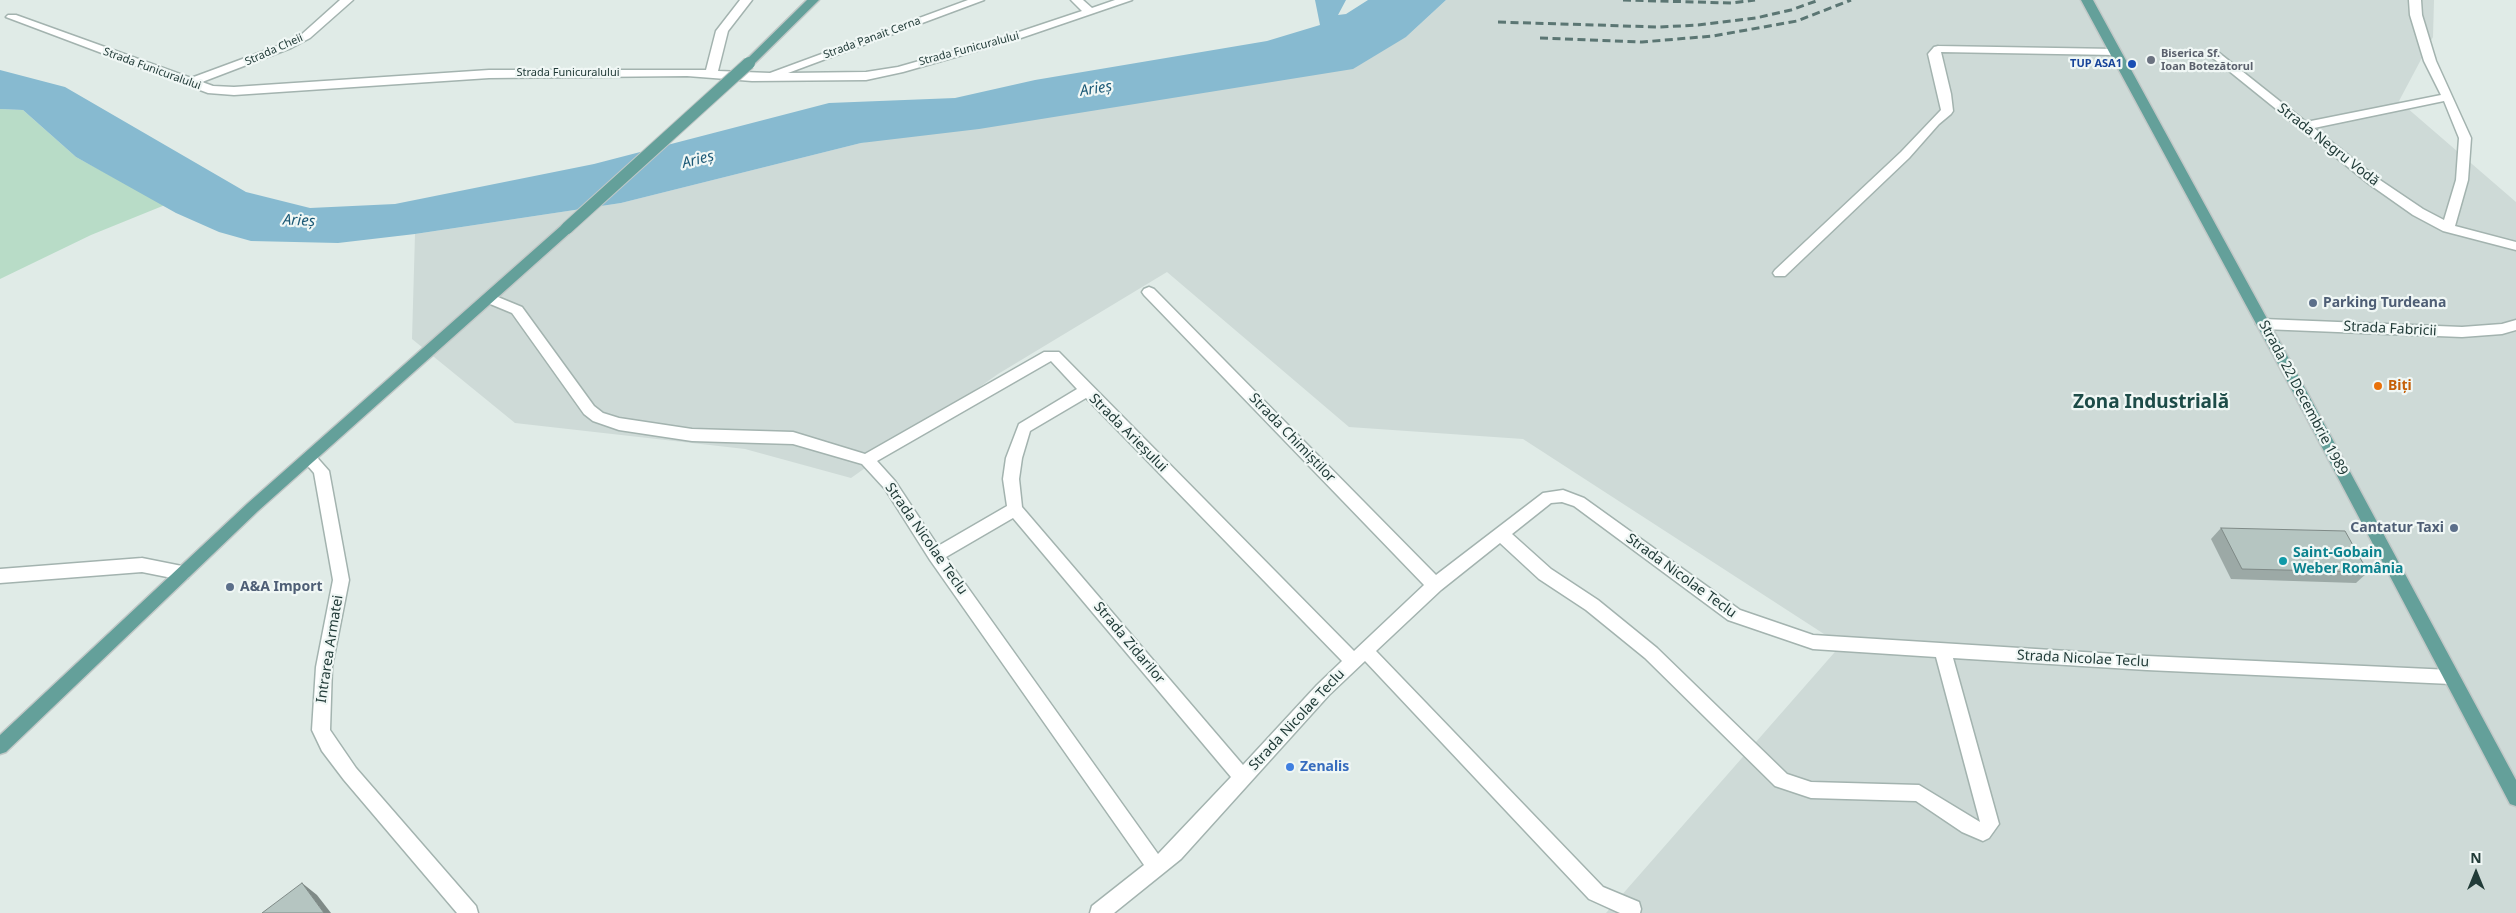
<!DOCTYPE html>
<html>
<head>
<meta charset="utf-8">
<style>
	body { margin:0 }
	#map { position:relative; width:2516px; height:913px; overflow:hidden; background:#e0ebe7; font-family:"Noto Sans",sans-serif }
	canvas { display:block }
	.north { position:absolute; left:2451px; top:848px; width:50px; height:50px; -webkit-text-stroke:4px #f0f7f5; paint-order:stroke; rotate:0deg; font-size:14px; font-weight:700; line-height:20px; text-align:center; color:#213b38 }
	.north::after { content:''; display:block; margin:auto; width:18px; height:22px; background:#213b38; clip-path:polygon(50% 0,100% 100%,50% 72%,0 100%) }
</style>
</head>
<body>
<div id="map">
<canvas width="2516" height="913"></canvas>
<div class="north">N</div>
</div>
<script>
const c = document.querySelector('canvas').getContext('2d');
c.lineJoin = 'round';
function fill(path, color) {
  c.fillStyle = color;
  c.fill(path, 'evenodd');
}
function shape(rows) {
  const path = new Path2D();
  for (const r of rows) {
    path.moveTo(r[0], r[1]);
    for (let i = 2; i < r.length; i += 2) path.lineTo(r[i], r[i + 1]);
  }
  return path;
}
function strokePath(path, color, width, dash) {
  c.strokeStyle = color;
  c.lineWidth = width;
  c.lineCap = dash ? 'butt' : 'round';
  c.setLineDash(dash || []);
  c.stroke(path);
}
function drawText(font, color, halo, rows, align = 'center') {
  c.font = font + ' "Noto Sans",sans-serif';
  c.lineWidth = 4.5;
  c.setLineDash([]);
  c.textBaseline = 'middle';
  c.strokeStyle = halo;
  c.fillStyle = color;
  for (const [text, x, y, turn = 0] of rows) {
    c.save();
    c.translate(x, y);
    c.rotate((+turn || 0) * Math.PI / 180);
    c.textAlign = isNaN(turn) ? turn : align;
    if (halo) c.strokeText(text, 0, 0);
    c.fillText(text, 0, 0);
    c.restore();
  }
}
const built = shape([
	[1446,0,2434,0,2433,37,2399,101,2516,202,2516,913,1606,913,1841,645,1523,439,1349,427,1167,272,998,374,851,478,745,449,515,423,412,339,415,234,621,203,861,143,1406,37]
]);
const green = shape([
	[0,109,23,110,76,157,165,205,91,235,0,279]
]);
const water = shape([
	[1315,0,1346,0,1338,15,1346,14,1368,0,1446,0,1406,37,1353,69,979,129,861,143,621,203,415,234,338,243,251,241,219,232,176,213,76,157,23,110,0,109,0,70,65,87,246,192,310,208,395,204,594,164,829,103,955,98,1035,80,1267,41,1320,25]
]);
const minor = shape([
	[340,0,353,0,310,38,291,48,202,82,213,86,234,87,489,70,706,70,716,31,740,0,752,0,728,31,718,71,770,73,968,0,984,0,788,73,866,72,898,67,1010,35,1082,11,1071,0,1083,0,1092,8,1115,0,1132,0,1018,39,903,72,866,80,752,81,687,76,489,78,234,95,208,93,6,17,8,15,16,15,191,78,283,44,302,34,340,0],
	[2409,0,2421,0,2422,15,2436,61,2471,138,2468,180,2455,226,2516,242,2516,250,2443,231,2413,215,2369,184,2208,54,2210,52,2218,52,2306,122,2441,95,2424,61,2410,15,2409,0],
	[2444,101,2459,138,2456,180,2444,220,2423,209,2377,178,2314,128,2444,101],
	[1938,46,2115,49,2121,52,2115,55,1941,52,1951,94,1953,111,1951,114,1939,124,1909,158,1785,276,1775,276,1773,273,1775,270,1901,152,1941,110,1928,54,1934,47,1938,46],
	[1149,287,1154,289,1436,575,1543,493,1563,490,1584,498,1740,610,1813,635,2147,656,2451,670,2457,672,2459,677,2457,682,2451,684,2147,670,1953,658,1999,824,1989,838,1983,841,1962,832,1916,801,1811,798,1775,786,1645,658,1586,610,1539,579,1500,543,1441,590,1376,651,1603,887,1639,902,1641,909,1640,913,1620,913,1589,899,1365,661,1329,695,1181,859,1114,913,1090,913,1092,906,1144,865,930,560,885,489,862,464,793,444,692,441,619,430,593,421,584,414,512,313,483,301,481,298,488,293,522,307,594,406,603,413,619,418,692,429,793,432,865,454,1044,352,1059,352,1354,651,1424,585,1144,295,1142,292,1144,289,1149,287],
	[1051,361,1077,389,1019,424,1006,458,1003,479,1007,506,938,546,895,481,877,461,1051,361],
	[1086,398,1342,661,1317,685,1243,765,1022,507,1019,479,1022,458,1030,431,1086,398],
	[1562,502,1574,506,1728,620,1813,649,1936,657,1980,822,1919,785,1811,782,1787,774,1657,648,1598,600,1551,569,1512,534,1551,503,1562,502],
	[1013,518,1231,777,1158,854,946,557,1013,518],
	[2263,319,2462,327,2502,324,2516,320,2516,330,2502,334,2462,337,2263,329,2256,324,2263,319],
	[309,452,314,454,329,471,349,580,332,667,330,730,356,768,476,906,478,913,457,913,344,780,322,751,312,730,316,667,333,580,314,473,301,458,304,454,309,452],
	[142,558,182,566,188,568,190,573,188,578,182,580,142,572,0,583,0,569,142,558]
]);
const major = shape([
	[807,0,819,0,753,65,745,65,745,61,807,0],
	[2081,0,2093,0,2300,379,2516,780,2516,806,2510,804,2286,379,2081,0],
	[567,224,572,225,574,228,572,231,258,511,6,752,0,754,0,735,248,503,562,225,567,224]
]);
const rail = shape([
	[1623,0,1731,3,1755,0],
	[1498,22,1659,27,1698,25,1756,18,1791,10,1819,0],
	[1540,38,1642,42,1713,36,1797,21,1851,0]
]);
const majorBridge = shape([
	[567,228,749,63]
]);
const wall = shape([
	[2221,528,2368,572,2356,583,2231,579,2211,539]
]);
const shadedWall = shape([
	[302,883,317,895,331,913,324,913]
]);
const building = shape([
	[2221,528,2345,531,2368,572,2242,569,2221,528],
	[302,883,324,913,262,913,302,883]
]);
const markers = [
	[2151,60,5,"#6b7280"],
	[2132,64,5,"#1a4fb4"],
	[2313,303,5,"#5c6f8a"],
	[2378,386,5,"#e8710a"],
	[2454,528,5,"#5c6f8a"],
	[2283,561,5,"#0f9aa8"],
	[230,587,5,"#5c6f8a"],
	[1290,767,5,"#3f7fe0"]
];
const farStreetnames = [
	["Strada Panait Cerna",872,38,-20],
	["Strada Funicuralului",969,49,-15],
	["Strada Cheii",274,50,-24],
	["Strada Funicuralului",152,69,20],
	["Strada Funicuralului",568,73]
];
const farWorshipnames = [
	["Biserica Sf.",2161,54],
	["Ioan Botezătorul",2161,67]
];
const farTransitnames = [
	["TUP ASA1",2122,64]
];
const streetNames = [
	["Strada Negru Vodă",2328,145,38],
	["Strada Fabricii",2390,329,3],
	["Strada 22 Decembrie 1989",2303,398,62],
	["Strada Arieșului",1128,433,45],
	["Strada Chimiștilor",1292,438,46],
	["Strada Nicolae Teclu",926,539,55],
	["Strada Nicolae Teclu",1681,576,36],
	["Strada Zidarilor",1129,643,50],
	["Intrarea Armatei",330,649,-81],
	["Strada Nicolae Teclu",2083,659,3],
	["Strada Nicolae Teclu",1297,720,-47]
];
const serviceNames = [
	["Parking Turdeana",2323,303],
	["Cantatur Taxi",2444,528,"right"],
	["A&A Import",240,587]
];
const foodNames = [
	["Biți",2388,386]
];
const cultureNames = [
	["Saint-Gobain",2293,553],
	["Weber România",2293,569]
];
const shopNames = [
	["Zenalis",1300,767]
];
const waterNames = [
	["Arieș",1096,89,-9],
	["Arieș",698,160,-14],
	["Arieș",299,221,3]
];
const districtNames = [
	["Zona Industrială",2151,403]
];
fill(built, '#cedad7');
fill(green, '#b8dcc7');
fill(water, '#87bad0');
strokePath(minor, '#a3b3af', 3);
strokePath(major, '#c1c8c7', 3);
fill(minor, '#fff');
fill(major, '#64a09a');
strokePath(rail, '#5b7673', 3, [8, 4.5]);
strokePath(majorBridge, '#c1c8c7', 14, []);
strokePath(majorBridge, '#64a09a', 12);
fill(wall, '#9ca9a6');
fill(shadedWall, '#7f8a87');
fill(building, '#b5c5c1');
strokePath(building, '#7f8a87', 1);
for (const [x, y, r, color] of markers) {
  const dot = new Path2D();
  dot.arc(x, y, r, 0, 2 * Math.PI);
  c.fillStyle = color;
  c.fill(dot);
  strokePath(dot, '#f0f7f5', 2);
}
drawText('11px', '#213b38', '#f0f7f5', farStreetnames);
drawText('bold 11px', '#5b616d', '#f0f7f5', farWorshipnames, 'left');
drawText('bold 11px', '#164399', '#f0f7f5', farTransitnames, 'right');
drawText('14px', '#213b38', '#f0f7f5', streetNames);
drawText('bold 14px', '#4e5e75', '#f0f7f5', serviceNames, 'left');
drawText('bold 14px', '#c56008', '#f0f7f5', foodNames, 'left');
drawText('bold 14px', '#0d838f', '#f0f7f5', cultureNames, 'left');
drawText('bold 14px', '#366cbe', '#f0f7f5', shopNames, 'left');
drawText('italic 15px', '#1b5976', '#f0f7f5', waterNames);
drawText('bold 19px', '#1d4c48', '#f0f7f5', districtNames);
</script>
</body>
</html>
